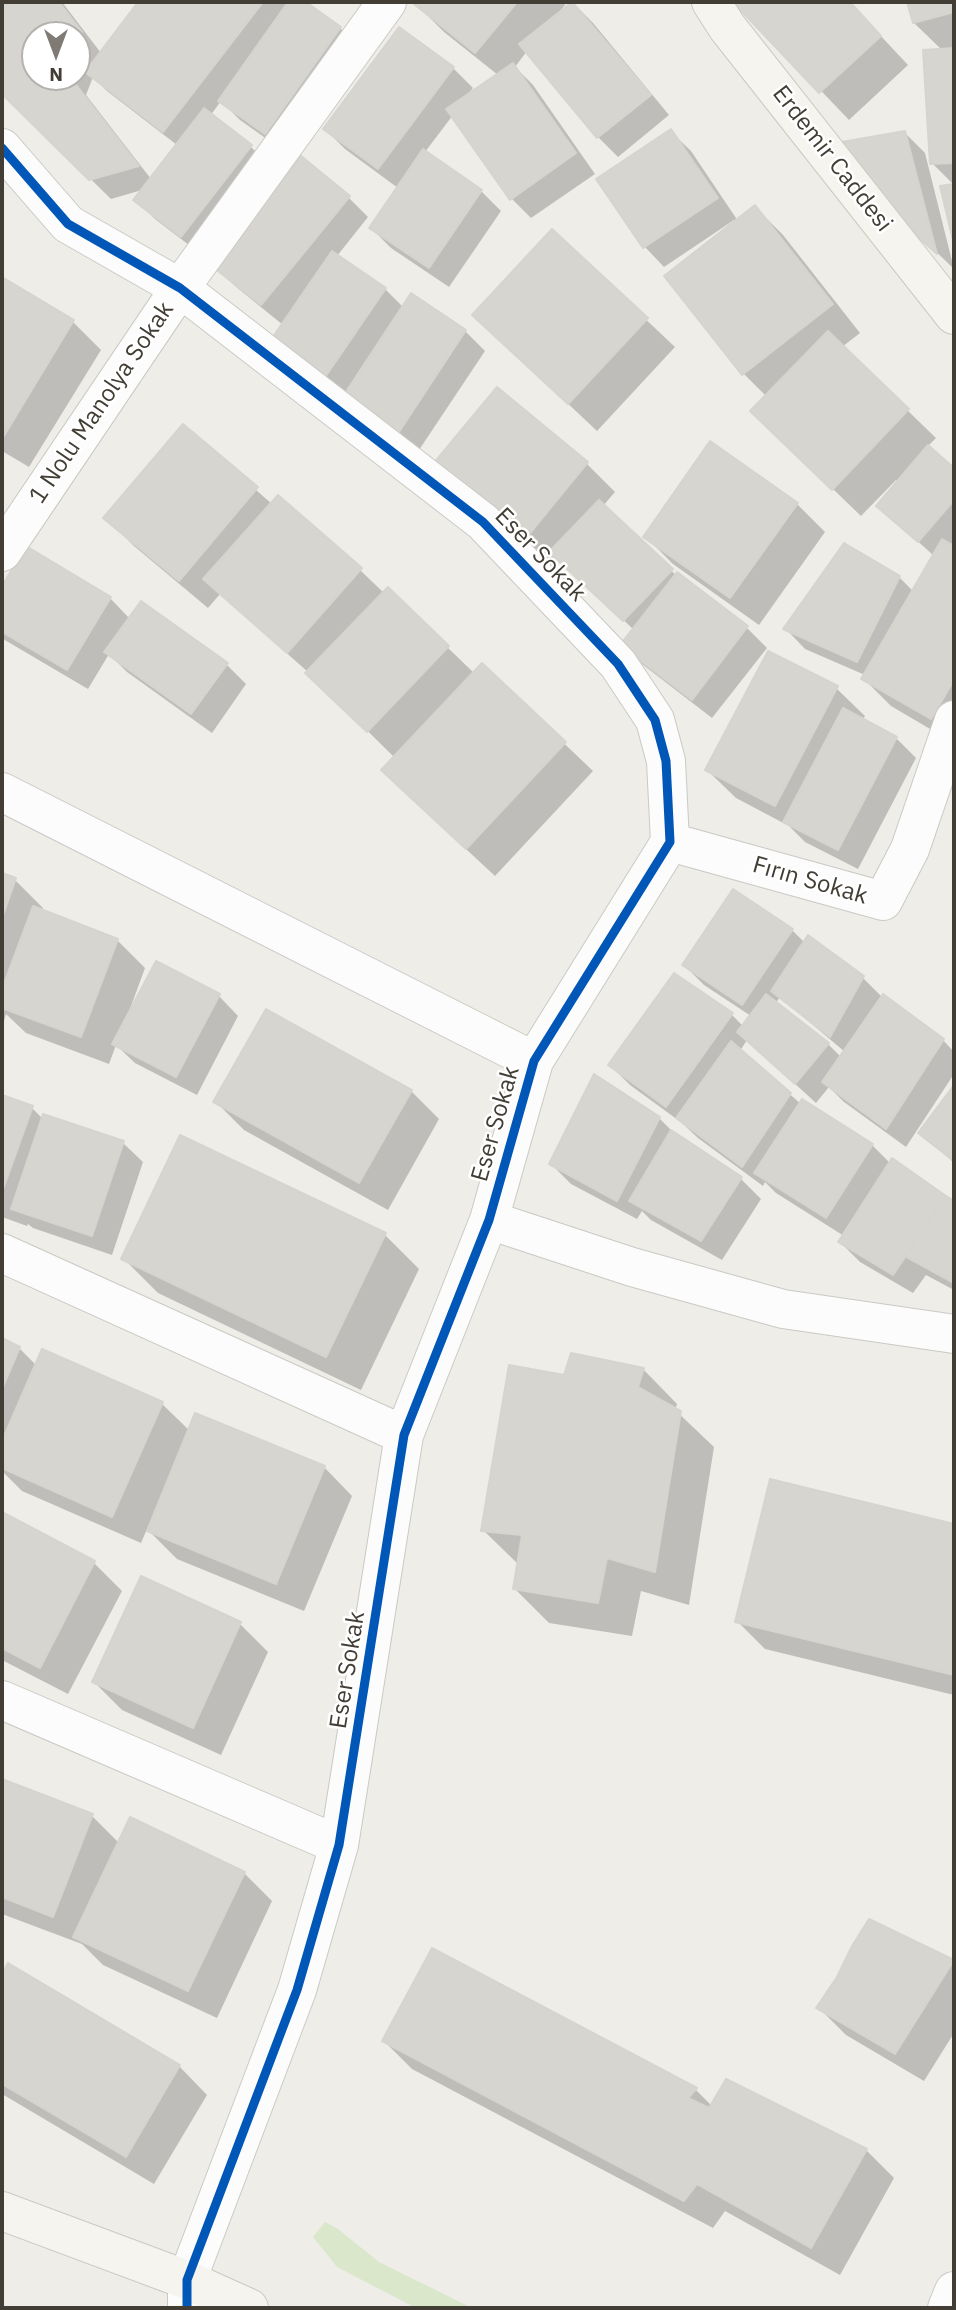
<!DOCTYPE html>
<html>
<head>
<meta charset="utf-8">
<style>
	body { margin:0 }
	#map { position:relative; width:956px; height:2310px; overflow:hidden; background:#eeede8; font-family:"IBM Plex Sans",sans-serif }
	canvas { display:block }
	.frame { position:absolute; inset:0; border:4px solid #433e35; pointer-events:none }
	.north { position:absolute; left:21px; top:21px; width:70px; height:70px; box-sizing:border-box; background:#fff; border:2px solid #b4b2ae; border-radius:50%; rotate:180deg; font-size:19px; font-weight:700; line-height:28px; text-align:center; color:#433e35 }
	.north::after { content:''; display:block; margin:auto; width:24px; height:32px; background:#7f7b74; clip-path:polygon(50% 0,100% 100%,50% 72%,0 100%) }
</style>
</head>
<body>
<div id="map">
<canvas width="956" height="2310"></canvas>
<div class="frame"></div>
<div class="north">N</div>
</div>
<script>
const c = document.querySelector('canvas').getContext('2d');
c.lineJoin = 'round';
function fill(path, color) {
  c.fillStyle = color;
  c.fill(path, 'evenodd');
}
function shape(rows) {
  const path = new Path2D();
  for (const r of rows) {
    path.moveTo(r[0], r[1]);
    for (let i = 2; i < r.length; i += 2) path.lineTo(r[i], r[i + 1]);
  }
  return path;
}
function strokePath(path, color, width, dash) {
  c.strokeStyle = color;
  c.lineWidth = width;
  c.lineCap = dash ? 'butt' : 'round';
  c.setLineDash(dash || []);
  c.stroke(path);
}
function drawText(font, color, halo, rows, align = 'center') {
  c.font = font + ' "IBM Plex Sans",sans-serif';
  c.lineWidth = 5;
  c.setLineDash([]);
  c.textBaseline = 'middle';
  c.strokeStyle = halo;
  c.fillStyle = color;
  for (const [text, x, y, turn = 0] of rows) {
    c.save();
    c.translate(x, y);
    c.rotate((+turn || 0) * Math.PI / 180);
    c.textAlign = isNaN(turn) ? turn : align;
    if (halo) c.strokeText(text, 0, 0);
    c.fillText(text, 0, 0);
    c.restore();
  }
}
const green = shape([
	[325,2222,338,2229,379,2262,472,2308,416,2308,337,2267,313,2237]
]);
const shadow = shape([
	[2,2,62,2,101,53,141,2,303,2,340,28,360,48,285,152,240,120,221,101,210,116,250,146,270,166,202,255,155,219,135,199,142,190,111,199,2,92],
	[35,35,77,35,77,77,35,77],
	[93,77,107,91,177,145,151,179,86,95],
	[418,2,567,2,559,13,560,14,573,3,593,23,669,115,618,157,598,137,527,51,515,67,533,85,595,174,531,218,511,198,453,115,425,152,481,191,501,211,449,287,391,248,371,228,398,188,345,149,325,129,453,68,473,88,466,97,498,75,444,32,416,4],
	[736,2,849,2,908,65,849,120],
	[909,2,954,2,954,48,952,48,954,50,954,185,932,163,942,50,914,23],
	[671,132,691,151,738,221,755,207,783,235,860,333,842,347,936,438,927,447,954,471,954,543,951,546,954,548,954,743,891,706,863,678,865,675,805,649,786,629,899,577,914,592,934,556,878,505,899,482,896,480,861,516,781,439,767,397,744,374,734,220,664,267,645,247],
	[905,133,925,153,954,269,925,241],
	[348,197,368,217,337,256,385,289,404,308,465,331,485,351,417,453,341,402,283,325,235,286,215,267],
	[552,231,675,347,597,431,474,315],
	[2,279,73,322,101,350,29,467,2,451],
	[497,389,587,464,615,492,603,506,677,576,747,628,767,648,712,718,642,664,623,644,634,630,559,559,550,571,460,496],
	[183,426,272,504,360,570,384,593,388,590,474,673,482,665,593,771,495,876,411,798,395,758,308,672,220,594,208,608,134,546,106,518],
	[797,504,825,532,759,625,673,564,645,536],
	[26,548,110,598,130,619,226,664,246,684,212,733,127,672,109,654,88,689,3,639,2,638,2,589],
	[836,688,865,716,862,720,896,738,916,758,858,869,805,842,789,826,736,798,707,770],
	[2,875,15,880,43,908,42,911,117,940,145,968,130,1009,219,996,238,1016,197,1095,135,1063,116,1045,109,1064,26,1033,6,1014,4,1021,2,1021],
	[792,930,805,943,863,978,883,998,943,1040,954,1052,954,1074,906,1147,844,1102,829,1087,816,1103,747,1040,740,1051,801,1104,803,1101,872,1145,890,1163,954,1203,954,1290,926,1275,913,1293,860,1262,840,1242,844,1236,776,1193,765,1182,763,1186,698,1138,682,1123,630,1085,610,1065,732,1015,743,1026,751,1016,704,985,684,965],
	[780,997,845,1052,841,1057,828,1044,775,1004],
	[954,1088,954,1163,921,1133],
	[411,1091,439,1119,388,1210,244,1130,216,1102],
	[2,1097,32,1108,43,1119,123,1143,143,1162,112,1255,33,1228,28,1224,27,1226,2,1217],
	[659,1118,677,1136,741,1179,761,1199,722,1260,651,1220,642,1211,637,1219,571,1184,551,1164],
	[385,1235,419,1269,361,1390,158,1293,123,1258],
	[2,1340,19,1348,37,1366,43,1351,162,1404,190,1431,324,1467,352,1496,304,1611,177,1559,147,1529,141,1543,22,1491,2,1471],
	[643,1369,677,1404,675,1410,714,1447,689,1605,641,1591,632,1636,549,1623,514,1588,519,1565,483,1530,566,1377],
	[771,1482,954,1526,954,1695,765,1649,737,1621],
	[2,1514,94,1563,122,1591,68,1694,2,1660],
	[142,1579,240,1624,268,1652,221,1755,122,1710,94,1682],
	[2,1781,92,1816,119,1843,244,1873,272,1901,217,2018,103,1965,82,1944,2,1914],
	[870,1921,954,1962,954,2033,924,2081,846,2035,818,2007,838,1978],
	[433,1950,696,2090,712,2106,866,2150,894,2178,840,2275,725,2211,713,2228,412,2069,384,2041],
	[9,1965,179,2066,207,2095,154,2184,2,2094,2,1977]
]);
const building = shape([
	[2,2,59,2,82,32,77,47,77,35,35,35,35,77,70,77,139,166,89,180,2,94,2,2],
	[138,2,263,2,163,132,85,72,138,2],
	[288,2,306,2,341,27,265,134,218,101,288,2],
	[416,2,517,2,475,53,414,4,416,2],
	[572,2,651,95,597,138,519,44,572,2],
	[733,2,850,2,881,36,819,93,733,2],
	[907,2,954,2,954,12,913,23,907,2],
	[399,27,454,67,378,169,323,129,399,27],
	[954,48,954,163,930,164,923,50,954,48],
	[513,63,576,153,510,200,446,109,513,63],
	[204,108,252,145,181,237,133,200,204,108],
	[671,129,718,198,643,248,596,179,671,129],
	[905,131,937,254,919,238,836,143,905,131],
	[423,149,482,190,429,268,369,228,423,149],
	[301,156,350,196,261,305,213,267,301,156],
	[954,184,954,245,940,186,954,184],
	[755,205,833,304,742,375,664,276,755,205],
	[552,229,648,318,568,404,472,315,552,229],
	[332,251,386,288,321,383,266,347,332,251],
	[2,277,74,320,2,439,2,277],
	[411,293,466,330,397,435,342,398,411,293],
	[828,331,909,409,832,490,750,411,828,331],
	[497,387,588,462,521,544,429,469,497,387],
	[183,424,258,487,179,581,103,518,183,424],
	[710,441,798,503,730,598,643,537,710,441],
	[928,445,954,468,954,500,918,542,876,506,928,445],
	[278,495,362,568,287,653,203,579,278,495],
	[599,500,673,569,623,621,549,552,599,500],
	[942,539,954,546,954,680,931,719,861,679,942,539],
	[844,543,900,576,857,662,783,629,844,543],
	[26,546,111,597,67,670,2,632,2,586,26,546],
	[677,572,748,626,692,700,620,645,677,572],
	[388,587,449,646,367,732,305,673,388,587],
	[141,601,228,663,191,714,104,652,141,601],
	[768,651,838,686,775,806,705,770,768,651],
	[482,663,566,742,466,849,381,770,482,663],
	[843,708,897,737,838,850,783,822,843,708],
	[2,873,16,878,2,918,2,873],
	[733,889,793,929,742,1005,682,965,733,889],
	[33,906,118,939,81,1037,2,1008,2,989,33,906],
	[808,935,864,976,830,1037,771,991,808,935],
	[156,961,220,994,176,1077,112,1044,156,961],
	[674,973,733,1013,666,1107,608,1065,674,973],
	[766,994,829,1043,795,1084,737,1032,766,994],
	[883,994,944,1039,886,1129,822,1082,883,994],
	[266,1009,412,1090,359,1183,213,1102,266,1009],
	[731,1041,791,1093,742,1167,676,1118,731,1041],
	[594,1074,660,1117,617,1201,549,1164,594,1074],
	[954,1085,954,1161,918,1133,954,1085],
	[2,1095,33,1106,2,1192,2,1095],
	[802,1099,873,1144,826,1218,754,1173,802,1099],
	[43,1114,124,1141,92,1236,11,1209,43,1114],
	[671,1130,742,1177,701,1241,629,1201,671,1130],
	[180,1135,386,1233,326,1357,121,1259,180,1135],
	[892,1158,946,1196,893,1275,838,1242,892,1158],
	[946,1196,954,1201,954,1283,905,1256,946,1196],
	[2,1338,20,1347,2,1389,2,1338],
	[42,1349,163,1402,112,1517,2,1468,2,1441,42,1349],
	[571,1353,644,1368,638,1387,681,1411,655,1572,607,1558,598,1603,513,1589,522,1535,481,1531,509,1365,564,1375,571,1353],
	[195,1413,325,1466,276,1584,147,1531,195,1413],
	[770,1479,954,1524,954,1675,735,1622,770,1479],
	[2,1512,95,1561,40,1668,2,1648,2,1512],
	[141,1576,241,1622,193,1728,92,1682,141,1576],
	[2,1779,93,1814,53,1917,2,1897,2,1779],
	[130,1817,245,1872,188,1991,73,1937,130,1817],
	[869,1919,954,1960,895,2054,816,2008,837,1977,852,1946,869,1919],
	[432,1948,697,2088,688,2098,709,2108,726,2079,867,2149,811,2248,697,2184,684,2201,382,2041,432,1948],
	[8,1963,180,2065,126,2157,2,2084,2,1974,8,1963]
]);
const street = shape([
	[2,148,68,224,180,288,483,522,618,664,655,720,666,761,670,842,534,1061,489,1220,404,1435,339,1845,297,1990,187,2280,187,2308],
	[2,552,180,288,387,2],
	[2,792,534,1061],
	[670,842,883,901,910,849,954,720],
	[489,1220,632,1267,783,1309,954,1334],
	[2,1253,404,1435],
	[2,1700,339,1845],
	[947,2308,954,2291]
]);
const secondary = shape([
	[711,2,727,27,954,315],
	[2,2211,187,2280,249,2308]
]);
const cycleway = shape([
	[2,148,68,224,180,288,483,522,618,664,655,720,666,761,670,842,534,1061,489,1220,404,1435,339,1845,297,1990,187,2280,187,2308]
]);
const streetNames = [
	["Erdemir Caddesi",832,159,52],
	["1 Nolu Manolya Sokak",102,403,-56],
	["Eser Sokak",540,555,46],
	["Fırın Sokak",810,881,16],
	["Eser Sokak",496,1124,-74],
	["Eser Sokak",348,1670,-81]
];
fill(green, '#dae7ca');
fill(shadow, '#0003');
fill(building, '#d7d5d0');
strokePath(building, '#d6d4ce', 2);
strokePath(street, '#cac9c4', 40);
strokePath(secondary, '#cccabf', 40);
strokePath(street, '#fcfcfc', 38);
strokePath(secondary, '#f5f4ee', 38);
strokePath(cycleway, '#0057b8', 9);
drawText('24px', '#433e35', '#fff', streetNames);
</script>
</body>
</html>
